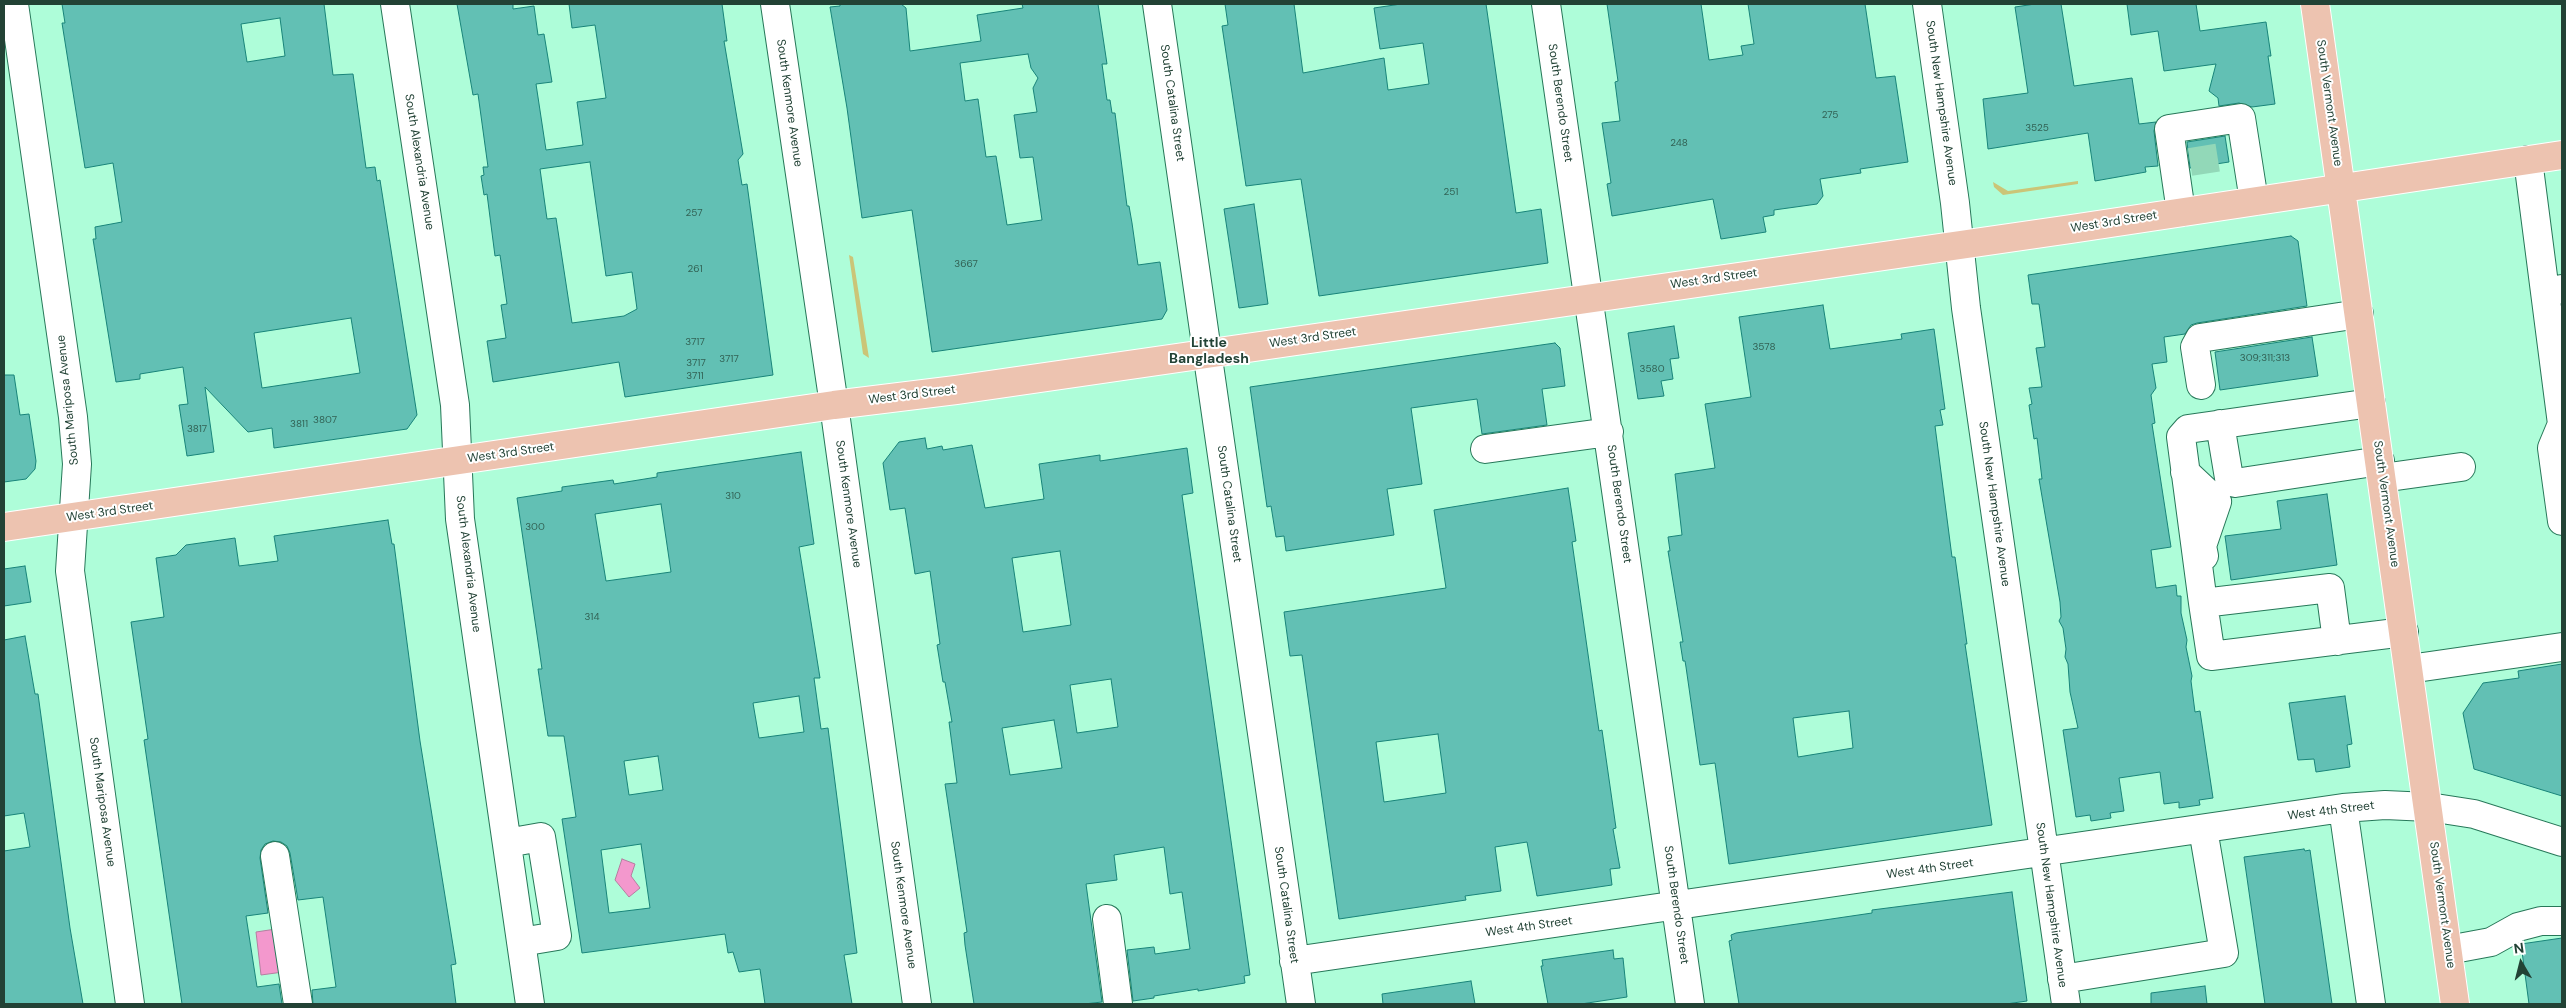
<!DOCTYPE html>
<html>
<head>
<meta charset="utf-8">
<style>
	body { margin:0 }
	#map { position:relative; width:2566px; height:1008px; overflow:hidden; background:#aefdd9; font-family:"DM Sans",sans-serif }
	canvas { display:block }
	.frame { position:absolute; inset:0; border:5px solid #224235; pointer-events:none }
	.north { position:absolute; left:2496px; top:938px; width:50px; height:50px; -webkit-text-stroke:4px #fff; paint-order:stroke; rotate:352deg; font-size:14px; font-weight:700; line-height:20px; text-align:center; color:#224235 }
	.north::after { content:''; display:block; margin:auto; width:18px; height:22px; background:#224235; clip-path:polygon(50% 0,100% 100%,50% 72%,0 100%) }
</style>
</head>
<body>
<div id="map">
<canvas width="2566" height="1008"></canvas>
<div class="frame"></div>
<div class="north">N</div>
</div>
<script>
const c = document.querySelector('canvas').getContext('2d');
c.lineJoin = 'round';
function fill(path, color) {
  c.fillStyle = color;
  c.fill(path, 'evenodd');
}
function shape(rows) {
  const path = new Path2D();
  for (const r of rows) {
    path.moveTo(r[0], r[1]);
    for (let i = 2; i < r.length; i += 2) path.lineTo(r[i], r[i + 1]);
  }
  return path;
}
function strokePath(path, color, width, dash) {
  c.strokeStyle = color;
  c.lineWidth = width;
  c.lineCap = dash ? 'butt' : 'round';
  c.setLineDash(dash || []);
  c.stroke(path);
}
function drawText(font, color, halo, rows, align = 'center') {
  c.font = font + ' "DM Sans",sans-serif';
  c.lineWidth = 4;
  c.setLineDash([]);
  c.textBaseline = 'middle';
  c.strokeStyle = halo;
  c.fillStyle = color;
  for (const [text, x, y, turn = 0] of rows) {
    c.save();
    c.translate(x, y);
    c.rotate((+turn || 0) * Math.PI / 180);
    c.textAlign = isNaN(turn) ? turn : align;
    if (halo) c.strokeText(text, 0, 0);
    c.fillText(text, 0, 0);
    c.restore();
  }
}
const green = shape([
	[2078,181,2078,184,2003,195,1994,187,1993,182,2008,191],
	[849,255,853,257,869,358,863,354]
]);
const water = shape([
	[622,859,635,864,631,876,640,888,629,897,615,880,622,859],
	[276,929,283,972,261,975,256,932,276,929]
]);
const building = shape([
	[62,4,324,4,333,75,353,74,366,168,375,167,377,181,380,180,417,415,407,429,274,448,272,428,248,432,205,387,214,452,187,456,179,405,188,404,183,367,140,374,140,379,116,382,93,239,96,239,95,227,122,222,113,163,85,168,62,23,65,23,62,4],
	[280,18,285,56,247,62,241,24,280,18],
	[351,318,360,373,262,388,254,333,351,318],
	[457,4,513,4,513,9,534,6,538,35,544,34,552,82,536,84,546,150,583,145,577,102,606,98,595,25,572,28,569,4,722,4,727,41,724,41,743,154,738,160,742,185,747,184,773,375,625,397,619,362,493,382,487,341,506,338,501,305,507,304,500,255,495,256,487,194,484,195,481,176,484,175,483,167,488,167,478,94,473,95,457,4],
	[590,162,606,276,632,272,637,309,624,316,572,323,556,218,547,219,540,169,590,162],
	[840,4,901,4,906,8,910,51,981,41,977,15,1023,8,1022,4,1098,4,1107,64,1102,64,1107,100,1110,100,1112,113,1115,113,1127,206,1129,206,1132,223,1138,265,1160,262,1167,310,1162,319,932,352,912,210,862,218,847,108,830,7,840,6,840,4],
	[1028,54,1031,68,1038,78,1033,88,1037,112,1014,115,1020,158,1033,157,1042,220,1007,225,996,156,986,157,978,99,965,101,960,63,1028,54],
	[1225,4,1294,4,1303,73,1384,58,1388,90,1429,84,1423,43,1380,49,1374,8,1401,4,1486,4,1516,213,1541,209,1548,263,1319,296,1301,179,1246,186,1222,26,1228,25,1225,4],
	[1607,4,1701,4,1709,60,1743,55,1741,46,1754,44,1748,4,1865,4,1876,78,1895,76,1908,162,1860,169,1861,173,1820,179,1823,196,1817,204,1774,210,1774,215,1763,217,1766,232,1721,239,1713,199,1612,216,1607,184,1611,183,1602,123,1620,121,1615,82,1618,81,1607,4],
	[2035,4,2061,4,2074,86,2132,78,2139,124,2156,122,2154,131,2158,166,2145,167,2146,172,2095,181,2088,133,1988,149,1983,99,2028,93,2015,7,2035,4],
	[2127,4,2196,4,2200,31,2266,22,2271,56,2268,56,2275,104,2252,107,2239,103,2219,106,2218,98,2209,91,2216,64,2164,71,2158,31,2131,35,2127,4],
	[2225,136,2229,162,2190,168,2187,142,2225,136],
	[1254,204,1268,304,1239,308,1224,209,1254,204],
	[2291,236,2298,241,2307,306,2197,323,2191,325,2185,334,2164,337,2167,362,2152,364,2156,388,2151,395,2155,423,2152,424,2171,547,2151,550,2156,588,2176,585,2177,596,2181,596,2181,613,2187,640,2186,647,2192,676,2191,681,2195,712,2200,711,2213,798,2199,800,2200,805,2179,808,2179,802,2164,804,2160,772,2119,778,2124,811,2110,813,2111,818,2091,821,2090,815,2076,817,2063,730,2078,728,2070,692,2068,664,2065,657,2066,649,2063,628,2059,621,2061,617,2060,602,2039,479,2042,479,2037,438,2034,439,2029,405,2032,404,2029,388,2042,387,2036,348,2045,347,2039,304,2032,304,2028,275,2291,236],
	[1823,305,1830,349,1902,339,1901,334,1934,329,1945,409,1940,410,1943,425,1935,426,1952,557,1955,557,1967,644,1965,644,1992,825,1729,864,1715,763,1700,765,1686,667,1685,661,1683,661,1680,642,1683,642,1668,551,1670,551,1668,537,1682,535,1675,474,1715,468,1705,404,1751,397,1739,317,1823,305],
	[1849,711,1853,748,1798,757,1793,718,1849,711],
	[1674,326,1679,358,1670,359,1673,379,1661,381,1664,396,1638,399,1628,333,1674,326],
	[2312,337,2318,376,2220,390,2215,352,2312,337],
	[1555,343,1560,348,1565,386,1542,389,1547,425,1482,434,1477,399,1411,408,1422,484,1387,489,1394,535,1286,551,1284,536,1276,537,1271,506,1267,507,1250,387,1555,343],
	[4,375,14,375,20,415,29,414,36,461,35,469,26,479,4,482,4,375],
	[925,438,927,449,942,446,943,450,972,445,985,508,1044,499,1039,464,1100,455,1100,461,1187,448,1193,493,1182,495,1250,975,1244,976,1245,983,1198,991,1198,989,1154,996,1154,998,1133,1001,1127,950,1154,947,1155,954,1190,949,1182,892,1170,894,1164,847,1114,855,1117,880,1086,884,1102,1002,1084,1004,974,1004,965,945,964,933,967,932,945,784,957,783,949,722,952,722,945,682,943,682,937,645,940,644,930,571,915,574,905,508,890,510,883,463,899,442,925,438],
	[1060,551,1071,625,1023,632,1012,558,1060,551],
	[1111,679,1118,727,1077,733,1070,685,1111,679],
	[1054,720,1062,768,1010,775,1002,728,1054,720],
	[801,452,814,544,799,547,820,678,814,678,821,729,828,728,857,953,844,955,852,1004,765,1004,760,969,739,972,733,952,728,953,725,934,582,953,562,819,576,817,564,736,548,736,538,669,542,669,517,498,562,491,562,487,613,480,614,484,657,477,657,473,801,452],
	[661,504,671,572,606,581,595,514,661,504],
	[799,696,804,732,759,738,753,703,799,696],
	[658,756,663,790,629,795,624,761,658,756],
	[641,844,650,908,609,913,601,850,641,844],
	[1568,488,1576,541,1572,542,1599,731,1602,730,1616,828,1613,829,1620,868,1610,869,1612,885,1537,896,1527,842,1495,847,1501,891,1465,896,1466,900,1339,919,1302,655,1290,656,1284,612,1446,588,1434,510,1568,488],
	[1438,734,1446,793,1384,802,1376,742,1438,734],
	[2327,494,2337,565,2231,580,2225,536,2281,529,2277,501,2327,494],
	[388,520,392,544,394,544,420,741,456,964,451,965,456,1004,313,1004,312,990,336,987,323,897,298,900,290,853,287,846,281,842,273,841,265,844,261,850,260,858,268,913,246,916,257,987,279,984,282,1004,182,1004,144,740,148,739,131,622,164,617,156,558,176,555,186,545,235,538,239,566,278,561,274,536,388,520],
	[25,566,31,602,4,606,4,569,25,566],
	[25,636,35,694,38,694,70,928,83,1004,4,1004,4,851,30,847,24,813,4,816,4,640,25,636],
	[2562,664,2562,796,2474,769,2463,713,2483,683,2519,678,2518,671,2562,664],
	[2345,696,2352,744,2347,745,2350,767,2316,772,2314,759,2298,760,2289,703,2345,696],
	[2304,849,2305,851,2310,850,2332,1004,2265,1004,2244,857,2304,849],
	[2012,892,2027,1001,2006,1004,1739,1004,1729,941,1732,940,1731,935,1736,933,1872,913,1872,910,2012,892],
	[2562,938,2562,1004,2529,1004,2521,944,2562,938],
	[1613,950,1614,959,1623,958,1627,997,1581,1004,1548,1004,1541,966,1543,966,1542,960,1613,950],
	[1471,981,1475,1004,1383,1004,1382,994,1471,981],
	[2205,986,2207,1004,2151,1004,2151,993,2205,986]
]);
const minorTunnel = shape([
	[2190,162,2228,156]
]);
const minor = shape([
	[14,4,73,417,77,464,70,571,130,1004],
	[395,4,455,405,460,519,530,1004],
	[775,4,834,405,917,1004],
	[1157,4,1301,1004],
	[1546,4,1690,1004],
	[1927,4,1955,203,1966,308,2066,1004],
	[2528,160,2545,292],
	[2181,212,2169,129,2241,118,2254,201],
	[2562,289,2545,292,2562,424,2552,448,2562,521],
	[2201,385,2195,347,2200,338,2359,314],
	[2220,424,2229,478,2235,483,2380,461],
	[1485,449,1609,432],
	[2185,472,2217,502,2202,546,2204,556],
	[2382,478,2461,467],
	[2203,603,2211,656,2404,632],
	[2337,641,2330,588,2203,603,2181,437,2188,429,2371,403],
	[2409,669,2562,647],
	[2343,808,2371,1004],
	[507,843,541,837,557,936,521,942],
	[275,856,298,1004],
	[1107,919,1118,1004],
	[2448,950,2491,942,2518,927,2541,921,2562,921],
	[1294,961,2343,808,2385,805,2429,807,2474,814,2562,842],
	[2062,979,2224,953,2203,829]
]);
const major = shape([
	[2315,4,2455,1004],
	[4,527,834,405,956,390,2071,229,2562,155]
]);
const numberNames = [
	["275",1830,115],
	["3525",2037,128],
	["248",1679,143],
	["251",1451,192],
	["257",694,213],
	["3667",966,264],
	["261",695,269],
	["3717",695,342],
	["3578",1764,347],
	["309;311;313",2265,358],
	["3717",729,359],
	["3717",696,363],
	["3580",1652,369],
	["3711",695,376],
	["3807",325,420],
	["3811",299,424],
	["3817",197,429],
	["310",733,496],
	["300",535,527],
	["314",592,617]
];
const streetNames = [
	["South Kenmore Avenue",789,103,82],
	["South Catalina Street",1172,103,82],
	["South Berendo Street",1560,103,82],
	["South New Hampshire Avenue",1941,103,82],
	["South Vermont Avenue",2329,103,82],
	["South Alexandria Avenue",419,162,81],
	["West 3rd Street",2114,222,-9],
	["West 3rd Street",1714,279,-8],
	["West 3rd Street",1313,338,-8],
	["West 3rd Street",912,395,-7],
	["South Mariposa Avenue",68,400,-96],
	["West 3rd Street",511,453,-8],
	["South Kenmore Avenue",848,504,82],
	["South Catalina Street",1229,504,82],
	["South Berendo Street",1619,504,82],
	["South New Hampshire Avenue",1994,504,82],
	["South Vermont Avenue",2386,504,82],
	["West 3rd Street",110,512,-8],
	["South Alexandria Avenue",468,564,83],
	["South Mariposa Avenue",102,802,82],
	["West 4th Street",2331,811,-7],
	["West 4th Street",1930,869,-8],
	["South Kenmore Avenue",903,905,82],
	["South Catalina Street",1286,905,82],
	["South Berendo Street",1676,905,82],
	["South New Hampshire Avenue",2051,905,82],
	["South Vermont Avenue",2442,905,82],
	["West 4th Street",1529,927,-8]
];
const neighbourhoodNames = [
	["Little",1209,343],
	["Bangladesh",1209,359]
];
fill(green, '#cbc577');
fill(water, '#f398cd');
strokePath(water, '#b47e9f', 1);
fill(building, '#62c0b4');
strokePath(building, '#188479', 1);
strokePath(minorTunnel, '#92d8b8', 28, [28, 14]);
strokePath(minor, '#277859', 30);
strokePath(major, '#fff', 30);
strokePath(minor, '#fff', 28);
strokePath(major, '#edc3b0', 28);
drawText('10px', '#326255', null, numberNames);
drawText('12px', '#224235', '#fff', streetNames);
drawText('bold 14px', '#224235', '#fff', neighbourhoodNames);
</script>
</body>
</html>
